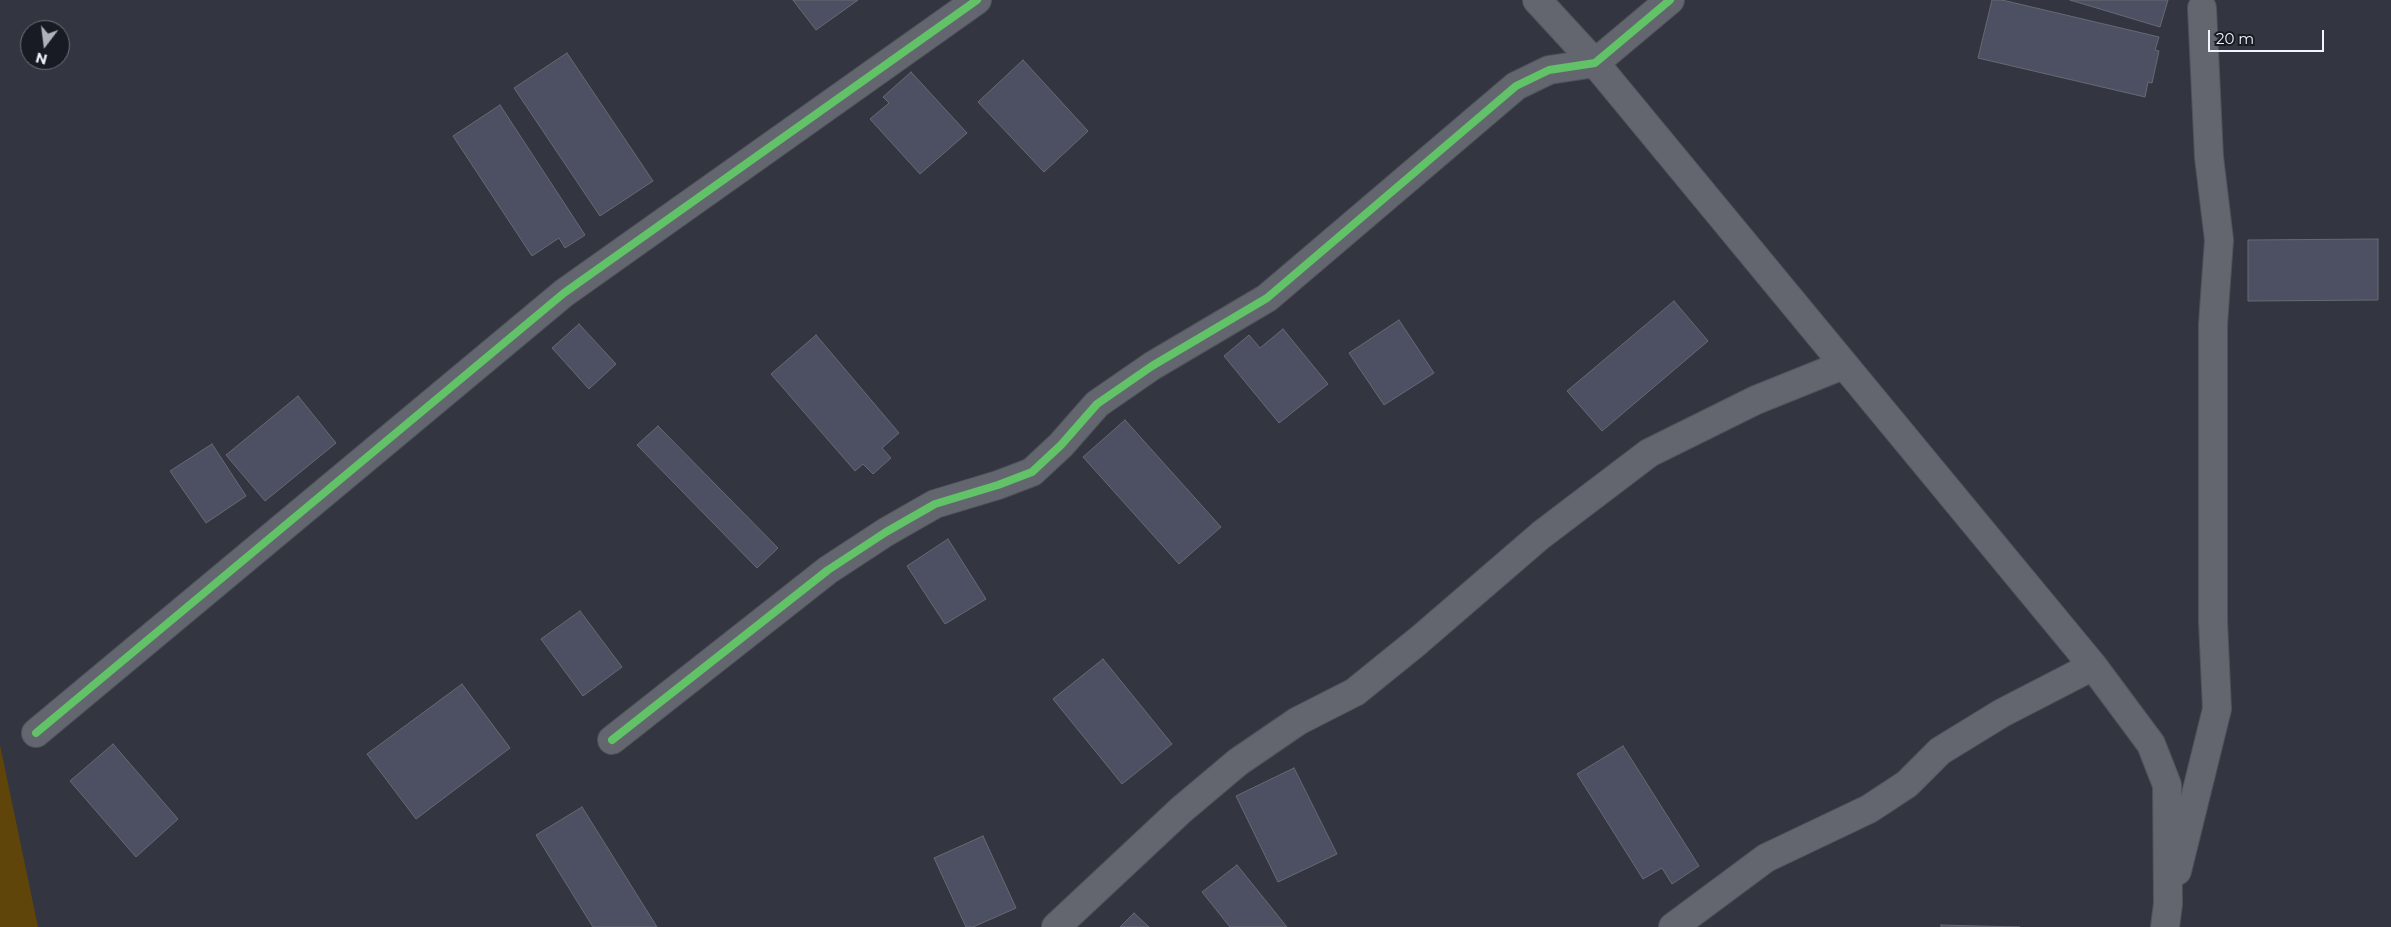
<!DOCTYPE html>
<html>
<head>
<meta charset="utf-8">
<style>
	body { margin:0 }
	#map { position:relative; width:2391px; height:927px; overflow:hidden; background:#333640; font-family:Montserrat,sans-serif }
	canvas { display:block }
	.north { position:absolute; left:20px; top:20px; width:50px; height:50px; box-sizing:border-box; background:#181b24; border:1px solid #6f727b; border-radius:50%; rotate:195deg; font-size:14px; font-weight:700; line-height:20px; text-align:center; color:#f1f4fe }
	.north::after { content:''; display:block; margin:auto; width:18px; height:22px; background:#aeb2bc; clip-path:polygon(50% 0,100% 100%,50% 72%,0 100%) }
	.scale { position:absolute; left:2208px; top:30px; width:116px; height:22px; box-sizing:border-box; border:2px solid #f1f4fe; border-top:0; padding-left:6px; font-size:15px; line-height:18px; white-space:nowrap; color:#f1f4fe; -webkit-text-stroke:4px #181b24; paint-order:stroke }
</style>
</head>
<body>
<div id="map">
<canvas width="2391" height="927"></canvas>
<div class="north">N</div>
<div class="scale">20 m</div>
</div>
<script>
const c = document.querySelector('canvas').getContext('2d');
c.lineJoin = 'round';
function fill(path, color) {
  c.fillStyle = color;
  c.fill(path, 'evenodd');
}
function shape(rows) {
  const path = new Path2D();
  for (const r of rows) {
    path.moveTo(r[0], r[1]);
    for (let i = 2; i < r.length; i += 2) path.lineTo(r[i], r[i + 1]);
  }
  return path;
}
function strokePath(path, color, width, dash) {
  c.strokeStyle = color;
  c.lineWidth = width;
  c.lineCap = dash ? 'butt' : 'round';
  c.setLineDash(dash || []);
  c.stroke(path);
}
const green = shape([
	[0,745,38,927,0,927]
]);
const building = shape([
	[793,0,858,0,816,30,793,0],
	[1992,0,2002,0,2159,37,2155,50,2159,51,2152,83,2148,82,2145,97,1978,58,1992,0],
	[2070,0,2168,0,2160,27,2070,0],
	[567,53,653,181,600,216,514,88,567,53],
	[1023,60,1088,131,1044,172,978,102,1023,60],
	[911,72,967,133,920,174,870,119,889,103,883,97,911,72],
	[500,105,585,235,565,248,559,238,532,256,453,136,500,105],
	[2378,239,2378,300,2248,301,2248,240,2378,239],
	[1674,301,1708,341,1602,431,1567,391,1674,301],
	[1399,320,1434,373,1384,405,1349,353,1399,320],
	[579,324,616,364,589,389,552,348,579,324],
	[1283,329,1328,384,1279,423,1224,356,1249,335,1260,348,1283,329],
	[816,335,899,433,882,448,891,458,873,474,863,464,855,471,771,374,816,335],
	[298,396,336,443,265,501,226,455,298,396],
	[1125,420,1221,527,1179,564,1083,457,1125,420],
	[658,426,778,548,757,568,637,445,658,426],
	[212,444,246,496,206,523,170,471,212,444],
	[948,539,986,599,945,624,907,566,948,539],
	[580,611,622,667,583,696,541,639,580,611],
	[1103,659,1172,744,1122,784,1053,699,1103,659],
	[462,684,510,748,416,819,367,754,462,684],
	[113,744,178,819,136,857,70,781,113,744],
	[1623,746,1699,866,1672,884,1662,868,1643,879,1577,774,1623,746],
	[1294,768,1337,854,1278,882,1236,796,1294,768],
	[582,807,657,927,593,927,536,835,582,807],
	[983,836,1016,908,973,927,966,927,934,858,983,836],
	[1237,865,1287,927,1230,927,1202,892,1237,865],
	[1134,913,1149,927,1120,927,1134,913],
	[1941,925,2020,927,1941,927,1941,925]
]);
const minor = shape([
	[1537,0,1595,63,2093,666,2151,744,2167,785,2168,904,2165,927],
	[36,733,564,293,977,0],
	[612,740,828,570,886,532,935,504,998,485,1032,472,1061,445,1097,404,1152,366,1267,298,1516,86,1549,70,1595,63,1670,0],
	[2177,871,2217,709,2213,621,2213,324,2219,240,2209,157,2202,8],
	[1056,927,1181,810,1238,762,1298,721,1355,692,1418,641,1541,535,1649,453,1756,400,1843,365],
	[1673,927,1766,858,1869,809,1907,784,1940,751,2002,713,2093,666]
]);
const cycleway = shape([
	[36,733,564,293,977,0],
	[612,740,828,570,886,532,935,504,998,485,1032,472,1061,445,1097,404,1152,366,1267,298,1516,86,1549,70,1595,63,1670,0]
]);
fill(green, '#5f4509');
fill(building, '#4c5062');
strokePath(building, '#676a73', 1);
strokePath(minor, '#4f525a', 30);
strokePath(minor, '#63666f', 28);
strokePath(cycleway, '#61c268', 8);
</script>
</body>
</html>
